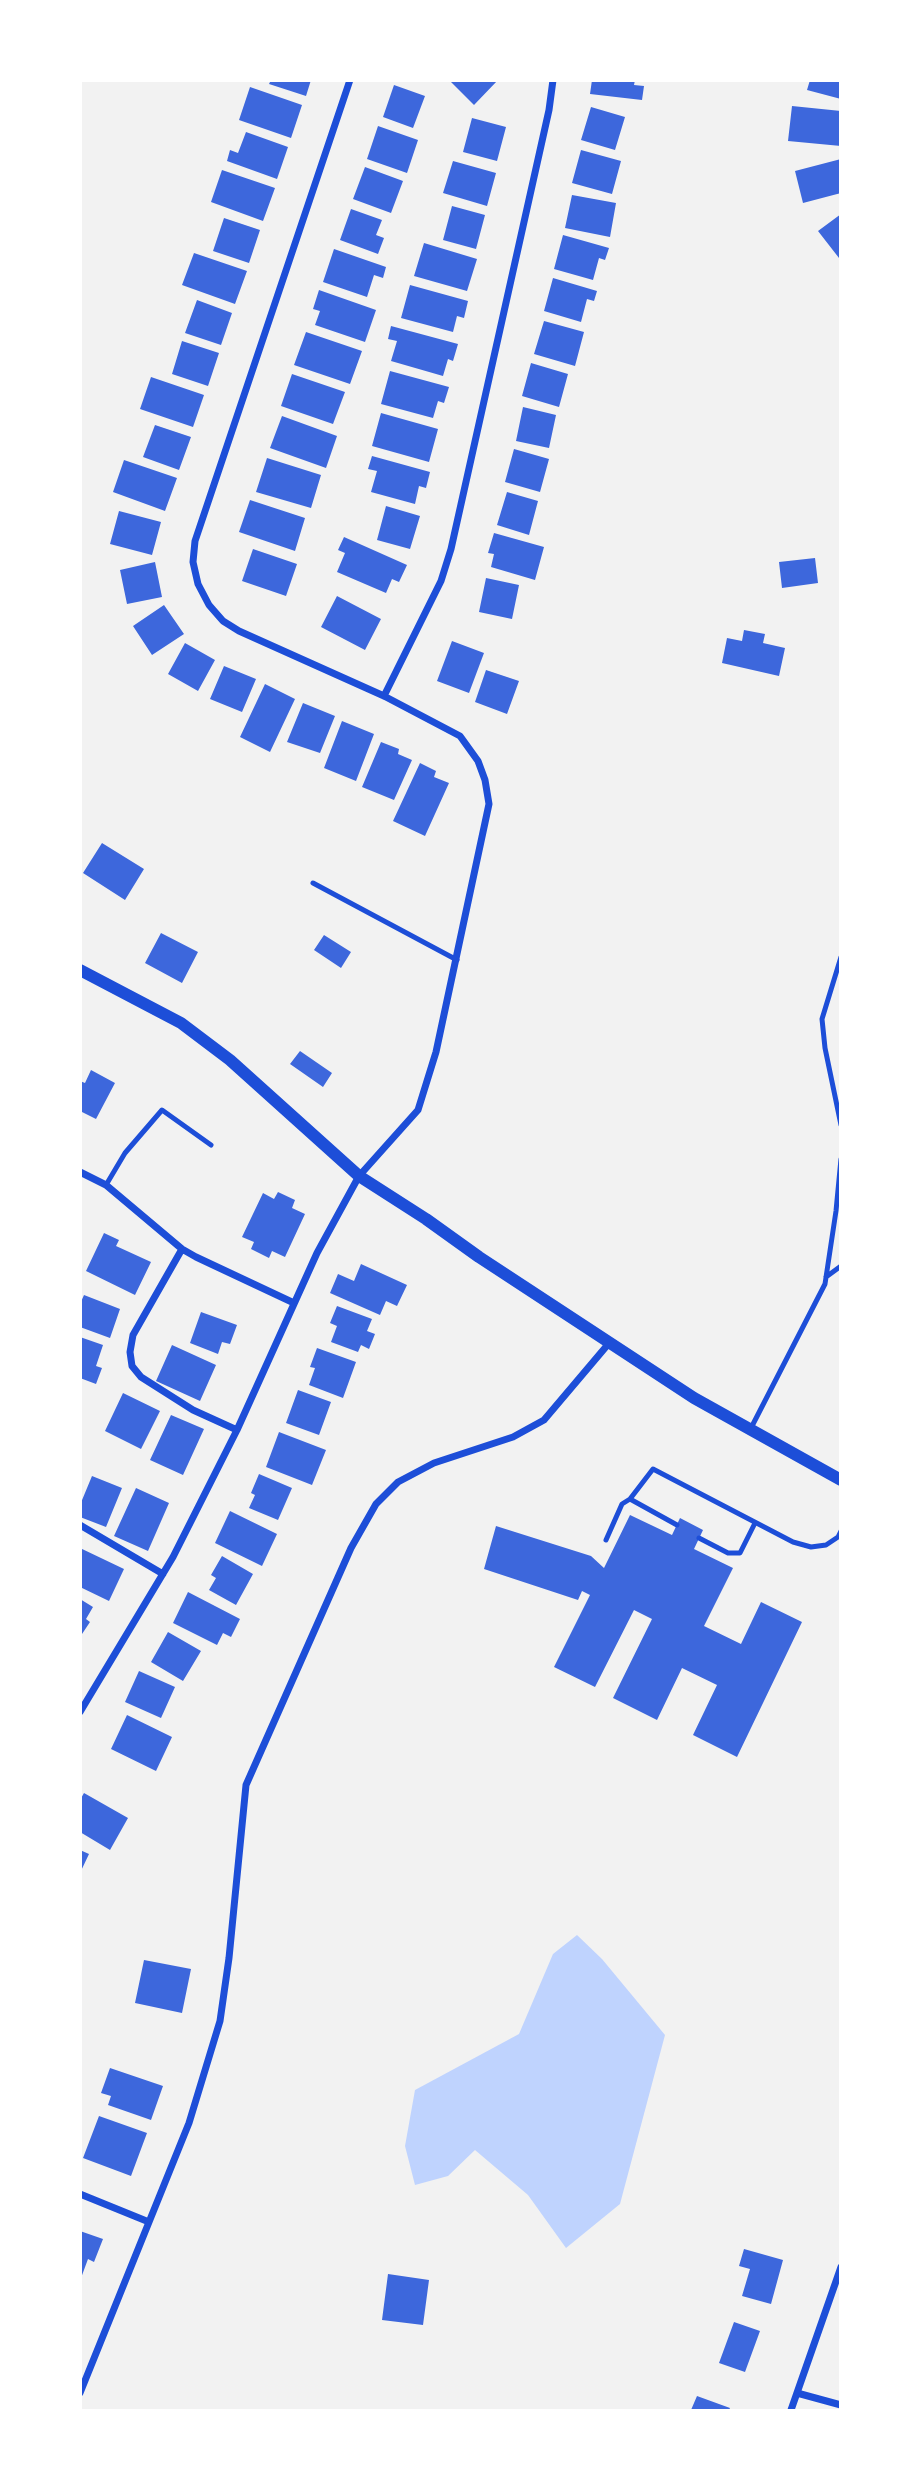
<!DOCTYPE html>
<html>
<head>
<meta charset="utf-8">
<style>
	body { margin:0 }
	#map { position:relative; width:921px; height:2491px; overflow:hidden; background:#f2f2f2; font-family:"PT Serif",serif }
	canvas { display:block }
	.frame { position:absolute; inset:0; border:82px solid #fff; pointer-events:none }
</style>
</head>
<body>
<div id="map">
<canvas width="921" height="2491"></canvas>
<div class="frame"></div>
</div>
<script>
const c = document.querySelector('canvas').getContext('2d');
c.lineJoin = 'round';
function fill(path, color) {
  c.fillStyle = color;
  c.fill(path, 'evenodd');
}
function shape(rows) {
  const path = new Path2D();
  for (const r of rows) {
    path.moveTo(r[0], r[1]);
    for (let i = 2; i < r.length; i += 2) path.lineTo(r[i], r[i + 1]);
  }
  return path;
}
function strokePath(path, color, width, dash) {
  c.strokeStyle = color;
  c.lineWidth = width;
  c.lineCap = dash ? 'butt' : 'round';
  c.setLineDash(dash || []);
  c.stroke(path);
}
const water = shape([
	[577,1935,602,1959,665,2035,620,2204,566,2248,528,2195,475,2150,448,2176,415,2185,405,2146,415,2090,519,2034,553,1954]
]);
const building = shape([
	[271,80,311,80,306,96,269,84],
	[449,80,498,80,474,105],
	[592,80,635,80,634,85,644,86,642,100,590,94],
	[810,80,841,80,841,99,807,90],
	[394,85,425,96,413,128,383,117],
	[250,87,302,105,291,138,239,120],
	[792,106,841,111,841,146,788,141],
	[591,107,625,117,615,150,581,140],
	[472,118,506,127,497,161,463,152],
	[378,126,418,140,407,173,367,159],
	[246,132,288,147,277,179,227,161,230,150,238,153],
	[581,150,621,161,612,194,572,183],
	[841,159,841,193,803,203,795,171],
	[453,161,496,173,487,206,443,193],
	[365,167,403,181,391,213,353,199],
	[222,170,275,188,263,221,211,202],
	[572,195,616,203,610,237,565,228],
	[452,206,485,215,476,249,443,240],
	[351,209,382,220,376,235,384,238,378,254,340,240],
	[841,214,841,257,839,258,818,231],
	[224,218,260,230,249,263,213,251],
	[563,235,609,248,605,260,599,258,593,280,554,269],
	[424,243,477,259,467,291,414,276],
	[334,249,386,267,383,278,374,275,367,297,323,282],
	[194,253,247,271,235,304,182,285],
	[553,278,597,291,594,301,587,299,581,322,544,311],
	[410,285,468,301,464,318,457,316,453,332,401,318],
	[319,290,376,310,365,342,315,325,320,311,313,309],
	[197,300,232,313,221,345,185,333],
	[544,321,584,332,575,366,534,354],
	[391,326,458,344,453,361,448,359,443,376,391,361,397,341,388,339],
	[306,332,362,351,350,384,294,365],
	[182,341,219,353,208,386,172,374],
	[531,363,568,374,559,407,522,396],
	[390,371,449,387,444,403,438,401,433,418,381,404],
	[292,374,345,392,333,424,281,406],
	[151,377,204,395,193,427,140,409],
	[523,407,556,415,549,448,516,441],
	[381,413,438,429,429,462,372,446],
	[282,416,337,436,326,468,270,448],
	[155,425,191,437,179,470,143,457],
	[514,449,549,459,540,492,505,482],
	[372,456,430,472,426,488,419,486,415,504,371,492,377,471,368,469],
	[267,458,321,475,311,508,256,492],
	[124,460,177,478,165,511,113,492],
	[507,492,538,501,529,535,497,525],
	[250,500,305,518,295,551,239,532],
	[386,506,420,516,410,549,377,540],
	[119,511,161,522,152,555,110,544],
	[494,533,544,547,535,580,491,567,494,554,488,553],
	[344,537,407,565,399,582,392,579,386,593,337,572,345,553,338,550],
	[253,549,297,564,286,596,242,581],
	[815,558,818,583,782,588,779,562],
	[155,562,162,597,127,604,120,570],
	[486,578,519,585,512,619,479,612],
	[337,596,381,619,365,650,321,627],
	[164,605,184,634,152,655,133,626],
	[744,630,765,634,763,643,785,648,779,676,722,663,727,638,742,641],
	[452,641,484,653,469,693,437,681],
	[185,643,215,660,198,691,168,674],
	[224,666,256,679,242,712,210,699],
	[486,670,519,681,507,714,475,702],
	[265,684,295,699,270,752,240,737],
	[303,703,335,716,320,753,287,742],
	[342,721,374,734,356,781,324,768],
	[381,742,399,749,398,754,412,760,394,800,362,787],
	[420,763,436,771,434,777,449,783,425,836,393,821],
	[102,843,144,869,125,900,83,873],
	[161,933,198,952,182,983,145,963],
	[324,935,351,952,341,968,314,950],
	[300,1051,332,1073,323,1087,290,1064],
	[91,1070,115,1083,96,1119,80,1111,80,1081,85,1083],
	[278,1192,295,1200,292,1208,305,1214,285,1257,272,1251,269,1258,251,1249,254,1242,242,1237,263,1193,274,1199],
	[104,1233,119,1240,116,1246,151,1262,135,1295,86,1271],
	[361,1264,407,1285,397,1306,386,1301,380,1315,330,1293,338,1274,354,1281],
	[84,1295,120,1309,110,1338,80,1327,80,1304],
	[337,1306,372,1319,367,1331,375,1334,369,1349,361,1345,358,1352,331,1342,337,1326,330,1323],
	[201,1312,237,1325,230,1344,222,1342,218,1354,190,1343],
	[80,1337,103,1345,96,1366,102,1368,96,1384,80,1378],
	[172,1345,216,1365,200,1401,156,1381],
	[317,1348,356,1362,343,1398,309,1385,315,1368,310,1367],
	[298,1390,331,1402,319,1435,286,1423],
	[123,1393,160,1411,141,1449,105,1431],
	[171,1415,204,1429,183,1475,150,1460],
	[279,1432,326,1450,312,1485,266,1467],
	[259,1474,292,1488,278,1520,249,1508,255,1495,251,1493],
	[92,1476,122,1488,106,1527,80,1517,80,1505],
	[136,1488,169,1503,148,1551,114,1536],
	[230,1511,277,1534,262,1566,215,1543],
	[630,1515,672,1535,680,1518,703,1530,694,1549,733,1568,704,1626,741,1644,761,1602,802,1622,737,1757,693,1735,717,1685,682,1668,657,1720,613,1698,652,1619,634,1610,595,1687,554,1667,590,1595,582,1591,578,1600,484,1569,496,1526,591,1556,604,1568],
	[80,1548,124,1569,109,1601,80,1587],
	[222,1556,253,1574,236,1605,209,1590,216,1578,211,1575],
	[188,1592,240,1619,231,1637,223,1633,217,1645,173,1623],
	[80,1599,93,1607,86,1619,90,1622,80,1637],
	[168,1632,201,1651,183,1681,151,1662],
	[139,1671,175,1687,161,1718,125,1702],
	[127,1715,172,1737,156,1771,111,1749],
	[84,1793,128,1818,110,1850,80,1832,80,1800],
	[80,1850,89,1854,80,1873],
	[144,1960,191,1969,182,2013,135,2003],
	[110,2068,163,2086,151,2120,108,2105,111,2096,101,2093],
	[99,2116,147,2133,131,2176,83,2158],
	[80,2231,103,2239,94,2262,88,2259,81,2278],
	[744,2249,783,2260,771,2304,742,2296,750,2269,739,2266],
	[388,2274,429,2280,423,2325,382,2320],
	[734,2322,760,2331,745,2372,719,2363],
	[697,2396,730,2408,729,2410,691,2410]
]);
const service = shape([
	[313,883,457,960],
	[841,957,822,1019,825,1048,841,1125],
	[106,1185,125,1153,162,1110,211,1145],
	[826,1277,841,1266],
	[750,1430,825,1284,836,1211,841,1159],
	[630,1499,677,1525],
	[699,1538,728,1553,740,1553,755,1523],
	[606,1540,622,1504,630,1499,653,1469,793,1542,811,1547,826,1545,838,1537,841,1531]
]);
const minor = shape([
	[384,696,441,581,451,549,549,110,553,80],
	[80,1172,106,1185,182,1249,196,1257,294,1303],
	[182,1249,133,1335,130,1352,132,1366,141,1377,193,1410,237,1430],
	[80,1525,163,1574],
	[80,1712,173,1557,237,1430,317,1253,359,1176,418,1110,436,1052,489,804,485,780,478,761,460,736,384,696,239,631,223,621,209,605,198,584,193,562,195,541,350,80],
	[80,2194,149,2222],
	[80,2393,189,2123,220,2021,229,1958,246,1785,351,1548,376,1504,398,1482,434,1463,513,1437,544,1420,610,1342],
	[797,2393,841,2405],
	[791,2410,841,2267]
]);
const tertiary = shape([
	[80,970,181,1023,230,1060,359,1176,426,1219,479,1257,694,1398,841,1480]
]);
fill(water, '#bfd3fe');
fill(building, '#3d67dc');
strokePath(service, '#1d4ed8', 5);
strokePath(minor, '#1d4ed8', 7);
strokePath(tertiary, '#1d4ed8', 12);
</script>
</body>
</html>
